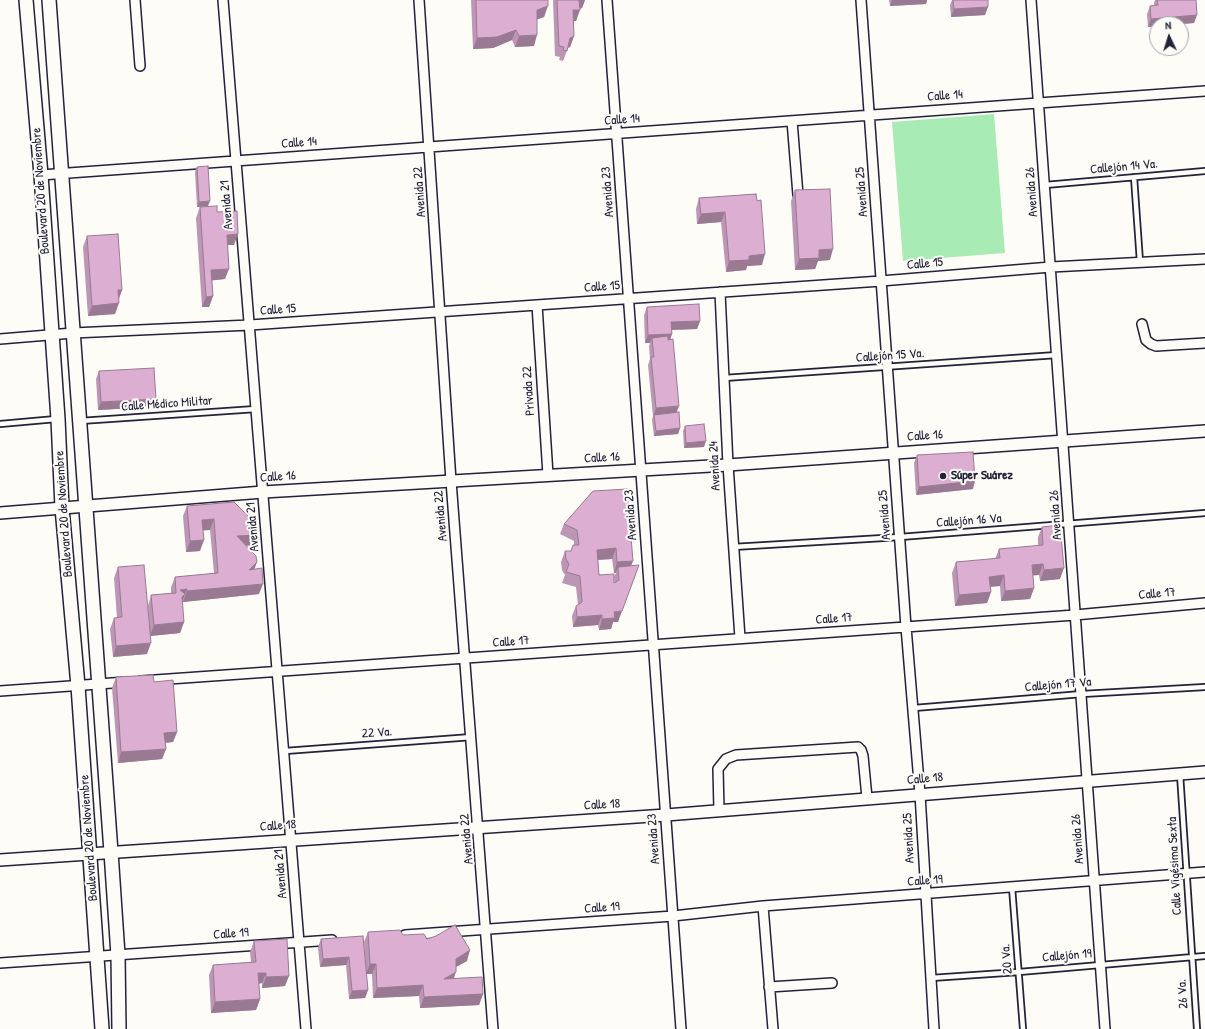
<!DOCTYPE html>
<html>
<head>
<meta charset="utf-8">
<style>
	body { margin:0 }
	#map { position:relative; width:1205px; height:1029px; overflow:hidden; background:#fdfcf7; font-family:"Patrick Hand",sans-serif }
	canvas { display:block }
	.north { position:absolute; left:1149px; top:16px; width:40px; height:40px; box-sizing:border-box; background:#fdfcf7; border:1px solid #a5a5ac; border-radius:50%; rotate:356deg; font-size:11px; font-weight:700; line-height:16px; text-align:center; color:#22223b }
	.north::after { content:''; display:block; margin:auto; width:14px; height:18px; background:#22223b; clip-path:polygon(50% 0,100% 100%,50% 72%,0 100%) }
</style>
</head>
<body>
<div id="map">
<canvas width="1205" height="1029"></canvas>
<div class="north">N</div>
</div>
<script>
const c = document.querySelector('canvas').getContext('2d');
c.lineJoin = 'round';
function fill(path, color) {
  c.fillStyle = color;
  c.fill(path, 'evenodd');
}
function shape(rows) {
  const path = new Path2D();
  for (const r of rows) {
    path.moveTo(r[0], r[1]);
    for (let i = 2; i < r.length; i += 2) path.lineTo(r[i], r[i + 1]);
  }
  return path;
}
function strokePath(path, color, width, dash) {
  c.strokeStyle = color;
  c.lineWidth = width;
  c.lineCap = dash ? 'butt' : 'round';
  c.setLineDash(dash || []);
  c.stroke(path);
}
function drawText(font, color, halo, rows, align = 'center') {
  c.font = font + ' "Patrick Hand",sans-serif';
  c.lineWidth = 4;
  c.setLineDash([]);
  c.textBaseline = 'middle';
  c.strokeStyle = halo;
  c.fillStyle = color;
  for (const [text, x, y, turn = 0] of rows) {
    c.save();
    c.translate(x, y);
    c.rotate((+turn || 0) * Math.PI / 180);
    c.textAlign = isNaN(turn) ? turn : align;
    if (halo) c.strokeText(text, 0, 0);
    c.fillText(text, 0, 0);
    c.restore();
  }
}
const green = shape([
	[994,114,1005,253,903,261,892,122]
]);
const service = shape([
	[1134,177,1140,262],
	[1045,185,1205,171],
	[724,378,1057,355],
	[80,421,256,409],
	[0,424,56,419],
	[733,547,900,537,1205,513],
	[914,708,1082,694,1205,687],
	[285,751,472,737],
	[1180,774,1197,1029],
	[1012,887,1023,1029],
	[931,978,1019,972,1205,956]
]);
const minor = shape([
	[135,0,140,66],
	[223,0,306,1029],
	[419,0,451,481,493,1029],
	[607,0,681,1029],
	[861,0,906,627,920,794,934,1029],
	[1031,0,1105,1029],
	[792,121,798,195],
	[41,175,1205,91],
	[720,292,728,465,740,638],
	[537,305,548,475],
	[1142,324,1146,340,1151,344,1156,346,1205,343],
	[0,339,73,333,250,325,881,281,1051,267,1205,259],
	[141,681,1075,615,1205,603],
	[0,691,126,682],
	[719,810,718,769,726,759,736,755,858,747,861,750,863,756,867,798],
	[763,906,773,1029],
	[405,935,673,916,763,906,1205,872],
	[0,963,332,940],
	[769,987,832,983]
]);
const tertiary = shape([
	[0,513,263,492,728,465,1205,431],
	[0,860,666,815,1205,772]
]);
const secondary = shape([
	[26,0,41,175,58,419,62,508,78,686,102,1029],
	[49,0,111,852,118,955,119,1029]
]);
const wall = shape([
	[471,0,548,0,544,17,537,19,534,46,515,47,512,40,493,48,473,49],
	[553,0,585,0,582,8,579,9,576,21,574,21,574,36,570,47,568,48,563,61,559,60,560,57,555,56],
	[889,0,927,0,926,4,890,6],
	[952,0,988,0,985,15,951,17,950,5],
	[1155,0,1196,0,1194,23,1148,27,1147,14,1150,6,1154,5,1154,3],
	[197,167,208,206,197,207,195,172],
	[795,190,830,260,818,261,815,269,795,270,791,201],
	[756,194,762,265,747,266,746,270,726,272,721,222,697,224,696,209,699,198],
	[200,207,217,212,234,245,228,245,225,279,212,280,213,296,209,307,202,307,196,218],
	[87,236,122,290,119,299,115,314,88,316,83,247],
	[647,307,700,321,697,329,672,330,672,334,670,340,677,412,680,428,678,434,654,436,652,420,653,416,648,365,650,359,649,346,650,343,645,343,644,315],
	[99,371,153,407,98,410,96,379],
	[685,426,704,447,684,448,683,431],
	[917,455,973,489,916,495,914,463],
	[593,491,631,566,618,622,613,622,611,629,599,630,598,625,573,627,572,616,576,606,578,605,576,587,562,583,565,575,562,570,561,562,565,551,571,551,574,545,574,541,560,534,564,524],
	[612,559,614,573,616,573,614,577,615,583,614,583,599,575,598,560],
	[234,502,253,545,246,546,257,562,254,569,259,594,183,602,183,600,182,602,184,622,180,633,150,636,148,606,151,595,171,593,171,587,175,577,214,573,210,530,203,530,200,551,186,552,183,516,187,506],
	[1042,527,1060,579,1040,581,1039,575,1033,575,1034,588,1030,599,1001,601,1000,586,990,587,991,592,987,603,955,606,952,573,956,562,995,559,999,549,1038,546,1038,537],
	[118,567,147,654,113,657,110,629,114,618,117,618,114,578],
	[116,677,154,682,177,732,173,742,165,743,166,749,162,759,118,763,112,688],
	[368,932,403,935,427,939,467,961,456,967,454,978,483,994,479,1005,420,1008,419,996,373,998,372,974,366,974,368,990,365,998,349,999,346,965,320,967,318,947,321,939,363,936,366,970,364,942],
	[254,941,285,986,262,988,262,983,259,984,260,999,256,1010,211,1013,209,975,213,965,251,962,250,952]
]);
const shadedWall = shape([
	[579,0,585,0,582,8,577,10,580,10,576,21,569,21,573,10],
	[892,0,927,0,926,4,890,6],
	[548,6,544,17,533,21,537,10],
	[988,7,985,15,951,17,954,9],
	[1197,15,1194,23,1181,24,1157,24,1157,26,1148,27,1151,19],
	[516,30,512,40,493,48,473,49,477,38],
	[537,35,534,46,515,47,519,36],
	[574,36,570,47,566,48,570,38],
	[210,201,208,206,197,207,199,202],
	[725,212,721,222,697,224,701,214],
	[238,234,234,245,223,245,227,235],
	[833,249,830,260,818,261,815,269,795,270,799,259,819,250],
	[765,254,762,265,747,266,746,270,726,272,729,261,749,256],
	[229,269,225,279,207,281,211,270],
	[118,290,122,290,118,300],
	[213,296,209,307,202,307,206,297],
	[119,303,115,314,88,316,92,306],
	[700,321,697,329,668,330,671,322],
	[672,334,669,342,652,338,650,343,645,343,648,335],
	[156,399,153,407,98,410,101,402],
	[679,406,676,414,654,415,653,416,656,408],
	[680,428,678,434,654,436,656,431],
	[706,441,704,447,684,448,686,443],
	[975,481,973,489,916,495,919,487],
	[214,519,210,530,198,531,202,520],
	[256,535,253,545,233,547,237,536],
	[204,540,200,551,186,552,190,541],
	[616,548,612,559,593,560,597,550],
	[633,561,629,572,618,567,616,573,614,573,617,562],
	[257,562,253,573,249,570],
	[1043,564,1039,575,1028,576,1032,565],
	[639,565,618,622,613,622,611,629,599,630,602,619,614,612],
	[1064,568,1060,579,1040,581,1044,570],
	[1004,575,1000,586,985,587,989,577],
	[263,584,259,594,183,602,187,591],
	[1034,588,1030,599,1001,601,1005,591],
	[187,589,181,605,180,590],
	[991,592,987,603,955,606,959,595],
	[602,615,598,625,573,627,577,617],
	[184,622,180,633,150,636,154,625],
	[151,643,147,654,113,657,116,646],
	[177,732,173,742,161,743,164,733],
	[166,749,162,759,118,763,121,752],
	[470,950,467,961,452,969,456,959],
	[349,957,346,965,320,967,323,959],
	[370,964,376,964,372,974,366,974],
	[456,972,452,983,444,979],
	[258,973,266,973,262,983,254,984],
	[289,976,285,986,262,988,266,977],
	[423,985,419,996,373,998,377,988],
	[368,990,365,998,349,999,352,991],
	[483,994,479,1005,420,1008,424,997],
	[260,999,256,1010,211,1013,215,1002]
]);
const building = shape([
	[476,0,548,0,548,6,537,10,537,35,519,36,516,30,497,37,477,38,476,0],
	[557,0,579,0,580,10,573,10,574,36,570,38,567,51,563,50,564,47,559,46,557,0],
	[953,0,988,0,988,7,954,9,953,0],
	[1157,0,1196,0,1197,15,1151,19,1150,6,1158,5,1157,0],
	[208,166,210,201,199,202,197,167,208,166],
	[830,189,833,249,819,250,819,258,799,259,795,190,830,189],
	[756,194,757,201,761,200,765,254,749,256,749,260,729,261,725,212,701,214,699,198,756,194],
	[217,206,217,212,237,211,238,234,227,235,229,269,211,270,213,296,206,297,200,207,217,206],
	[118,234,122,290,118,290,119,303,92,306,87,236,118,234],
	[699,304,700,321,671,322,672,334,648,335,647,307,699,304],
	[668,336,668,340,673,339,679,406,656,408,651,357,654,357,652,338,668,336],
	[154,368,156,399,101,402,99,371,154,368],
	[679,412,680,428,656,431,654,415,679,412],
	[704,424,706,441,686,443,685,426,704,424],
	[973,452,975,481,919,487,917,455,973,452],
	[627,489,633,561,617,562,616,548,597,550,599,575,614,574,614,583,619,580,618,567,639,565,622,611,614,612,615,618,602,619,602,615,577,617,576,606,582,602,580,576,566,572,569,564,566,559,565,551,571,551,573,545,579,545,577,530,564,524,593,491,627,489],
	[234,502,255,523,256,535,237,536,256,556,257,562,249,570,262,568,263,584,187,591,187,589,180,590,185,594,182,597,184,622,154,625,151,595,176,593,175,577,218,573,214,519,202,520,204,540,190,541,187,506,234,502],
	[1060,525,1064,568,1044,570,1043,564,1032,565,1034,588,1005,591,1004,575,989,577,991,592,959,595,956,562,1000,558,999,549,1043,545,1042,527,1060,525],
	[144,565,151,643,116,646,114,618,122,617,118,567,144,565],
	[153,675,154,682,173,680,177,732,164,733,166,749,121,752,116,677,153,675],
	[455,925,470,950,456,959,456,972,444,979,482,977,483,994,424,997,423,985,377,988,376,964,370,964,368,932,400,930,403,935,424,934,427,939,436,936,455,925],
	[363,936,368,990,352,991,349,957,323,959,321,939,363,936],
	[287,939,289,976,266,977,266,973,258,973,260,999,215,1002,213,965,256,962,254,941,287,939]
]);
const markers = [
	[943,476,4,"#22223b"]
];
const streetNames = [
	["Calle 14",945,96,-4],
	["Calle 14",622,120,-4],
	["Calle 14",299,143,-4],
	["Callejón 14 Va.",1124,167,-5],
	["Boulevard 20 de Noviembre",41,191,-94],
	["Avenida 22",420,192,-94],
	["Avenida 23",608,192,-94],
	["Avenida 25",862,192,-94],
	["Avenida 26",1032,192,-94],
	["Avenida 21",227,205,-95],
	["Calle 15",925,264,-5],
	["Calle 15",602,287,-4],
	["Calle 15",278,310,-4],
	["Callejón 15 Va.",890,356,-4],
	["Privada 22",529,391,-94],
	["Calle Médico Militar",167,404,-4],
	["Calle 16",925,436,-4],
	["Calle 16",602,458,-3],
	["Avenida 24",715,466,-93],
	["Calle 16",278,477,-4],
	["Boulevard 20 de Noviembre",64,514,-94],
	["Avenida 23",631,515,-94],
	["Avenida 25",885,515,-94],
	["Avenida 26",1056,515,-94],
	["Avenida 22",441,516,-95],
	["Callejón 16 Va",969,521,-4],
	["Avenida 21",253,527,-95],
	["Calle 17",1157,594,-5],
	["Calle 17",834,619,-4],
	["Calle 17",511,642,-4],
	["Callejón 17 Va",1058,685,-5],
	["22 Va.",377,733,-4],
	["Calle 18",925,779,-5],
	["Calle 18",602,805,-3],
	["Calle 18",278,826,-4],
	["Boulevard 20 de Noviembre",89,838,-94],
	["Avenida 25",909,838,-93],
	["Avenida 22",467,839,-95],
	["Avenida 23",654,839,-94],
	["Avenida 26",1078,839,-94],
	["Calle Vigésima Sexta",1175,866,-93],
	["Avenida 21",281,874,-95],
	["Calle 19",925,881,-4],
	["Calle 19",602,908,-4],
	["Calle 19",231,934,-4],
	["Callejón 19",1067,956,-5],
	["20 Va.",1007,959,-95],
	["26 Va.",1183,994,-94]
];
const poiNames = [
	["Súper Suárez",951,476]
];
fill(green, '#a9ebb4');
strokePath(service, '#22223b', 8);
strokePath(minor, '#22223b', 12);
strokePath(tertiary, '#22223b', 14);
strokePath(secondary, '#22223b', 16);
strokePath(service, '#fdfcf7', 4.5);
strokePath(minor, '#fdfcf7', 9);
strokePath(tertiary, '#fdfcf7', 11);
strokePath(secondary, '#fdfcf7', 13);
fill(wall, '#bd96b5');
fill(shadedWall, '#9a7a93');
fill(building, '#dcafd2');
strokePath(building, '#9a7a93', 1);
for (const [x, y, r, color] of markers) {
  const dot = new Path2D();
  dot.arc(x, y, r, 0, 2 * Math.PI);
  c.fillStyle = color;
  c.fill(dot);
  strokePath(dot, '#fdfcf7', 1.5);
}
drawText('13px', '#22223b', '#fdfcf7', streetNames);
drawText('bold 13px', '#22223b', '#fdfcf7', poiNames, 'left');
</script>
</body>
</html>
